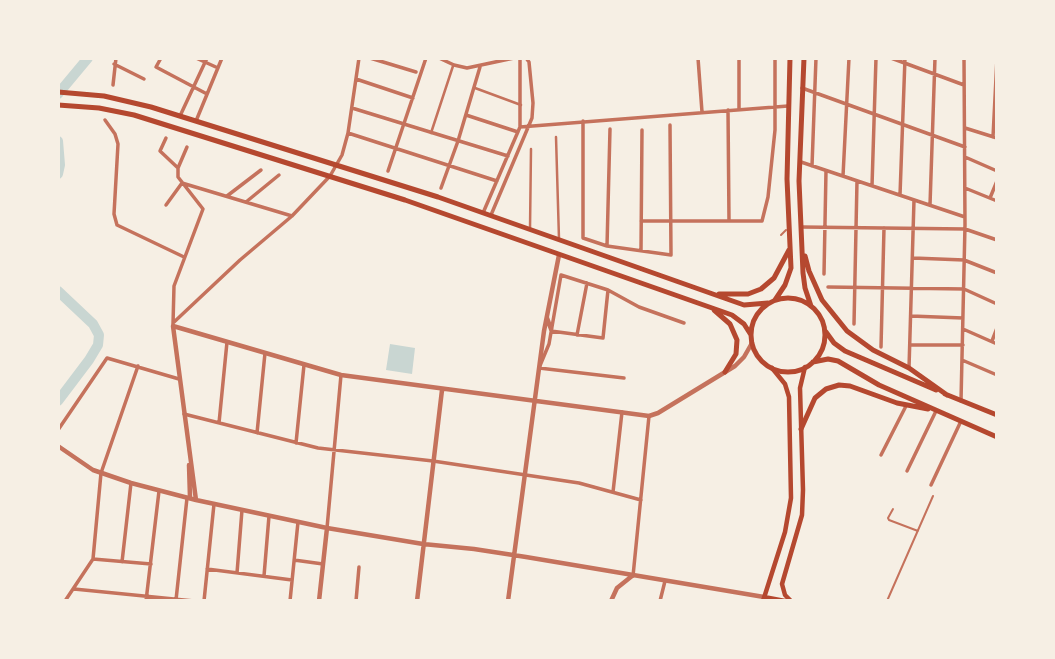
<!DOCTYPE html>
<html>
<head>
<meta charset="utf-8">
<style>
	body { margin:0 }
	#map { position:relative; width:1055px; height:659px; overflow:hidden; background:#f6efe4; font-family:"Alegreya Sans",sans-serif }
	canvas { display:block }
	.frame { position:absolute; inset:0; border:60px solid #f6efe4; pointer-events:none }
</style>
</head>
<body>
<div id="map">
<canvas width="1055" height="659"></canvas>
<div class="frame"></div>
</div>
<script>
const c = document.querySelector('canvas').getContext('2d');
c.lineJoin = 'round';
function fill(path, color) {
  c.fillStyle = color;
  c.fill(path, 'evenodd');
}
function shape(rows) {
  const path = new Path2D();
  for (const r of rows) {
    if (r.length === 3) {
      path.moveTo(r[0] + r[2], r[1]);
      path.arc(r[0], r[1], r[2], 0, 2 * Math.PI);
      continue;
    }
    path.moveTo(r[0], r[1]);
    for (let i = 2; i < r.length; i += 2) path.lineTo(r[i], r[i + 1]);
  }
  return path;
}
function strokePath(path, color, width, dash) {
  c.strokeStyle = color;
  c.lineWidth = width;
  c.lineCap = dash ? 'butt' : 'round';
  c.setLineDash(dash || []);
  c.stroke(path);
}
const water = shape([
	[390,344,415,348,412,374,386,370]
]);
const river = shape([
	[58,94,88,58],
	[58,141,60,165,58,174],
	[58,291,93,324,99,335,98,345,89,360,58,401]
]);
const service = shape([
	[781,235,786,230],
	[893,509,888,518,889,520,918,531],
	[887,601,933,496]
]);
const pedestrian = shape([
	[475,88,521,105],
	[431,133,453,66],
	[556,137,559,239],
	[530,229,531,149]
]);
const minor = shape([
	[161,58,156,67,207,94],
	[196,58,218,68],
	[370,58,416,72],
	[439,58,454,65,467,68,514,58],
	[698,58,702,112],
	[891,58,964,85],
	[114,64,144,79],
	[356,79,413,98],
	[113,85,116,58],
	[802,88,965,147],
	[352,108,508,156],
	[739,109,739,58],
	[728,110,729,220],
	[466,115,518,132],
	[180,116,207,58],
	[105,120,115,134,118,144,114,214,117,225,184,257],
	[196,121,222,58],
	[583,121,583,238,607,246,671,255,670,125],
	[520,127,788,106],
	[965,128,997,138],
	[348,133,497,181],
	[993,137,997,58],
	[166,138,160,151,178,168],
	[965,157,997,171],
	[801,162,965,217],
	[812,166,816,58],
	[388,171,426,58],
	[843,176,849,58],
	[872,186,876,58],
	[441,188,458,141,480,67],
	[965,188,997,201],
	[900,195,905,58],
	[227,196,261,170],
	[990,198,997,181],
	[246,202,279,175],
	[166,205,182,183,292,216],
	[930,205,935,58],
	[483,213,520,127,520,58],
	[491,215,532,118,533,103,529,62,526,58],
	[641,221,762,221,768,197,775,130,775,58],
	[802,227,965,229,997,240],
	[607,246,610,129],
	[641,250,642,130],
	[913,258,964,260,997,273],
	[824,274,826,171],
	[828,287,964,289,997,304],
	[911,316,963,318],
	[173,323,240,260,292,216,330,176,342,155,348,133,359,58],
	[173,324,174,286,203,209,178,177,178,168,187,147],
	[854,324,857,181],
	[963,329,997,344],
	[551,331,603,338,608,290],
	[577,335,587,283],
	[992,341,997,328],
	[910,345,963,345],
	[881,347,884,228],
	[962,360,997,375],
	[909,368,914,200],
	[624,378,539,368,549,344,561,275,608,290,639,307,684,323],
	[961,401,965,225,964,58],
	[184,414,318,448,433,461,579,483,641,500],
	[219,423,227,342],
	[58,430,107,358,179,379],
	[257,433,265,353],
	[296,443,304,365],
	[881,455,906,406],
	[907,471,936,411],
	[931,485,961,421],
	[613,492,622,412],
	[327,528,341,375],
	[93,559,151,564],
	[294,560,323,564],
	[122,562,131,483],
	[207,569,292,580],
	[237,573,242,510],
	[264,576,269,516],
	[633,576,649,416],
	[74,589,194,601],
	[176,600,187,498],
	[65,601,93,559,101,473,138,366],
	[146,601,159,491],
	[204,601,214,504],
	[290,601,298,522],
	[356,601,359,567],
	[660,601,665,581]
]);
const tertiary = shape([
	[547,318,551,329],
	[58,446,93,470,131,483,196,500,327,528,423,544,474,549,526,557,764,597],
	[189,465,190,498],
	[196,500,173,326,341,375,649,416,658,413,735,366,744,357,752,343],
	[319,601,327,528],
	[417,601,442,390],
	[508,601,544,331,559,255],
	[611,601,617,588,632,576]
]);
const secondary = shape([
	[764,597,785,601],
	[763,601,785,532,791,498,789,397,785,384,772,368],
	[791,601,785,595,782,584,802,515,803,490,800,388,805,367]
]);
const primary = shape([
	[804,58,799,181,803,273,805,288,811,306],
	[58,92,104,96,151,107,438,197,744,305,768,303],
	[58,105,99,108,134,115,405,200,732,315,744,324,751,335],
	[805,256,809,271,822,300,847,331,873,350,909,368,947,395],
	[719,294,748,294,761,289,774,278,789,250],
	[788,335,37],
	[775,300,785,285,791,268,787,179,790,58],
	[714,310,730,324,737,340,736,354,725,372],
	[826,332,834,343,845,351,936,390],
	[813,362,828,359,838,361,879,385,997,437],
	[945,394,997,415],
	[801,429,815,398,826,389,839,385,850,386,897,403,928,409]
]);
fill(water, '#c9d6d2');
strokePath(river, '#c9d6d2', 10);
strokePath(service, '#c5725c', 2);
strokePath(pedestrian, '#c5725c', 2.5);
strokePath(minor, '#c5725c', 3.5);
strokePath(tertiary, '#c5725c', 4.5);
strokePath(secondary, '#b5482f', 4.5);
strokePath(primary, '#b5482f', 5);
</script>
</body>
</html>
